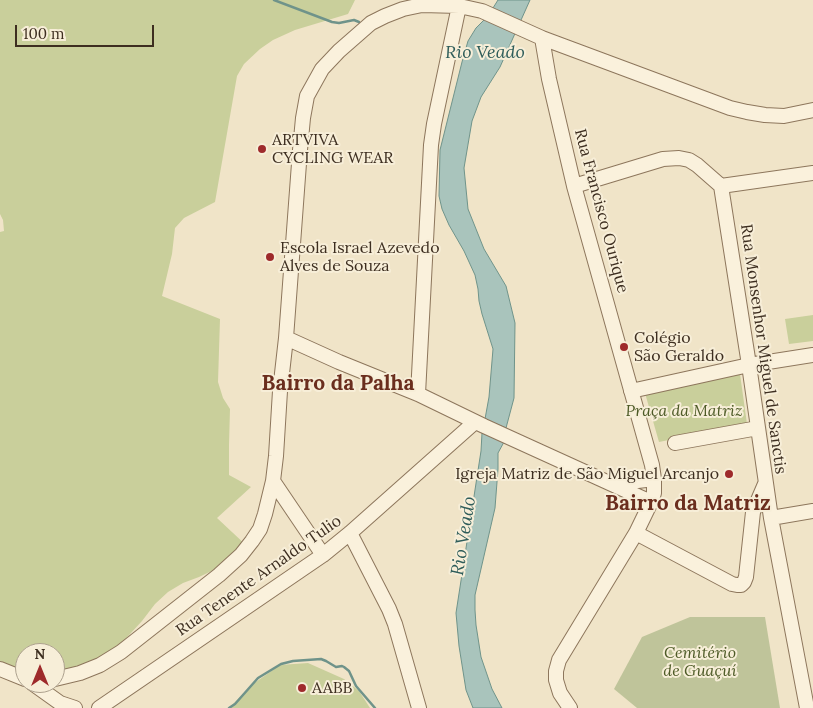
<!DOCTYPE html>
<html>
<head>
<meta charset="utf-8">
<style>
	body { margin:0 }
	#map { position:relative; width:813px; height:708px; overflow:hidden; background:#f0e4c8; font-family:Lora,serif }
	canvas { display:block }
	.north { position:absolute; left:15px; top:643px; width:50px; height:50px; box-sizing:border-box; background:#f7eed8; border:1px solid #ada18e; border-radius:50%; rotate:0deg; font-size:14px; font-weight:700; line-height:20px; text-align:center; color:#3d2e20 }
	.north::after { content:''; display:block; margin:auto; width:18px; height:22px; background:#9e2a2b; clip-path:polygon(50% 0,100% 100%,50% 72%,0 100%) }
	.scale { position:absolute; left:15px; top:25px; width:139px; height:22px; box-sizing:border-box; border:2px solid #3d2e20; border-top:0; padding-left:6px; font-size:15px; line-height:18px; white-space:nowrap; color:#3d2e20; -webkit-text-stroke:4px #f7eed8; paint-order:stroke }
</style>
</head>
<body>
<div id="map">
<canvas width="813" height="708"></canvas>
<div class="north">N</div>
<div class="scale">100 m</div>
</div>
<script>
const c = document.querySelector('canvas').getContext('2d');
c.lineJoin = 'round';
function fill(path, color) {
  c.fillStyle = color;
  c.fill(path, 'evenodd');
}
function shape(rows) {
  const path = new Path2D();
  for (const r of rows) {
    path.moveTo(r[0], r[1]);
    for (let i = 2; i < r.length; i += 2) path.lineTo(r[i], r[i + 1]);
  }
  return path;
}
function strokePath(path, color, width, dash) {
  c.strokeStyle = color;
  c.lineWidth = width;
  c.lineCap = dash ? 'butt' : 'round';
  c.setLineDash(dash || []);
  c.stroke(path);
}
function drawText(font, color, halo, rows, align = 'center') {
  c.font = font + ' Lora,serif';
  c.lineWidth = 4;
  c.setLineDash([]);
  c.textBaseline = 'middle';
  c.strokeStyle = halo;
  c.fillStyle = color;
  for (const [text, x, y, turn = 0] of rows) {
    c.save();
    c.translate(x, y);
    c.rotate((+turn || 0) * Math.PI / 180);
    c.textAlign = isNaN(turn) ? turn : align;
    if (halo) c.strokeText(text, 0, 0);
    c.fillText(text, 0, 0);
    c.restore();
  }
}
const green = shape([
	[0,0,355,0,348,14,295,30,273,40,260,49,244,64,237,76,215,202,184,218,175,228,172,254,162,296,220,319,218,382,223,398,230,409,229,445,229,475,251,487,217,518,248,547,220,567,199,577,183,583,168,592,155,604,142,621,106,660,55,673,55,653,25,653,25,670,11,668,0,664,0,232,4,231,3,220,0,214],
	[813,315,813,341,789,344,785,319],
	[740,374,747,424,659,442,645,393,682,384],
	[308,663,344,679,359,691,370,708,229,708,253,684,280,665]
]);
const cemetery = shape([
	[690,617,765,617,780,708,637,708,614,689,642,637]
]);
const water = shape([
	[498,0,530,0,500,67,481,97,472,121,464,168,468,209,484,249,506,286,515,323,514,398,506,428,485,419,489,397,493,349,482,314,479,301,478,289,475,275,464,251,449,225,442,209,439,196,440,150,462,62,468,41,476,28,488,16,498,0],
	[482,433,504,442,498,453,498,469,495,508,475,595,475,610,476,625,481,657,492,689,502,708,473,708,466,690,459,646,456,613,481,451,482,433]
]);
const stream = shape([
	[274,0,332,22,339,23,354,20,359,22],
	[229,708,235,704,258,678,281,664,293,661,321,659,326,661,336,667,342,666,344,667,349,671,356,686,375,708]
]);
const minor = shape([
	[542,38,549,79,574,186,652,465,654,479,654,493,651,502,636,533,559,660,556,671,556,680,560,693,570,708],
	[574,186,663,159,679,158,689,160,697,165,721,186],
	[721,186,749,365,771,518,807,708],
	[721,186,813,173],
	[286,338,339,362,418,394,484,426,651,502],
	[631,391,749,365,813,355],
	[418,394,431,145,434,124,459,6],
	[675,443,758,428],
	[273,481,323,555],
	[613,484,654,479],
	[771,518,813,511],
	[350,533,389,609,395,624,419,708],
	[636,533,732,584,737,585,741,585,744,582,746,577,753,512,765,484],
	[0,669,25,679],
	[55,679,80,673,100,665,121,652,219,575,241,555,252,541,260,529,265,514,273,481,276,456,280,391,286,338,300,150,303,118,307,96,322,69,339,51,371,23,385,16,403,9,422,5,459,6,482,11,542,38,730,108,747,112,765,115,784,116,813,110],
	[32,683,60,703,75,708],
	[99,708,323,555,350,533,475,422]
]);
const markers = [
	[262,149,5,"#9e2a2b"],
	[270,257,5,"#9e2a2b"],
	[624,347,5,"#9e2a2b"],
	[729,474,5,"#9e2a2b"],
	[302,688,5,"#9e2a2b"]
];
const poiNames = [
	["ARTVIVA",272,140],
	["CYCLING WEAR",272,158],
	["Escola Israel Azevedo",280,248],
	["Alves de Souza",280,266],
	["Colégio",634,338],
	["São Geraldo",634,356],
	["Igreja Matriz de São Miguel Arcanjo",719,474,"right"],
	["AABB",312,688]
];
const streetNames = [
	["Rua Francisco Ourique",601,211,75],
	["Rua Monsenhor Miguel de Sanctis",763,349,82],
	["Rua Tenente Arnaldo Tulio",259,576,-35]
];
const parkNames = [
	["Praça da Matriz",684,411],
	["Cemitério",700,653],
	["de Guaçuí",700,671]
];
const waterNames = [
	["Rio Veado",485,53],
	["Rio Veado",464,536,-81]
];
const districtNames = [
	["Bairro da Palha",338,384],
	["Bairro da Matriz",688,504]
];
fill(green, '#c9cf9b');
fill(cemetery, '#bfc49a');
fill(water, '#a9c4bc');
strokePath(water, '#6f938a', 1);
strokePath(stream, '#6f938a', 2.5);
strokePath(minor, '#8d765c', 16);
strokePath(minor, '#faf1dc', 14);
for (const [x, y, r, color] of markers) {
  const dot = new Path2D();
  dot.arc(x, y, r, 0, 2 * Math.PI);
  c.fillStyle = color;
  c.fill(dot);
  strokePath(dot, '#f7eed8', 2);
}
drawText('16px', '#3d2e20', '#f7eed8', poiNames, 'left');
drawText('16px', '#3d2e20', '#f7eed8', streetNames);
drawText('italic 16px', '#4d5a26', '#f7eed8', parkNames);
drawText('italic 18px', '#2f5d5a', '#f7eed8', waterNames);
drawText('bold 21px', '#6b2e1e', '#f7eed8', districtNames);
</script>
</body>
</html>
